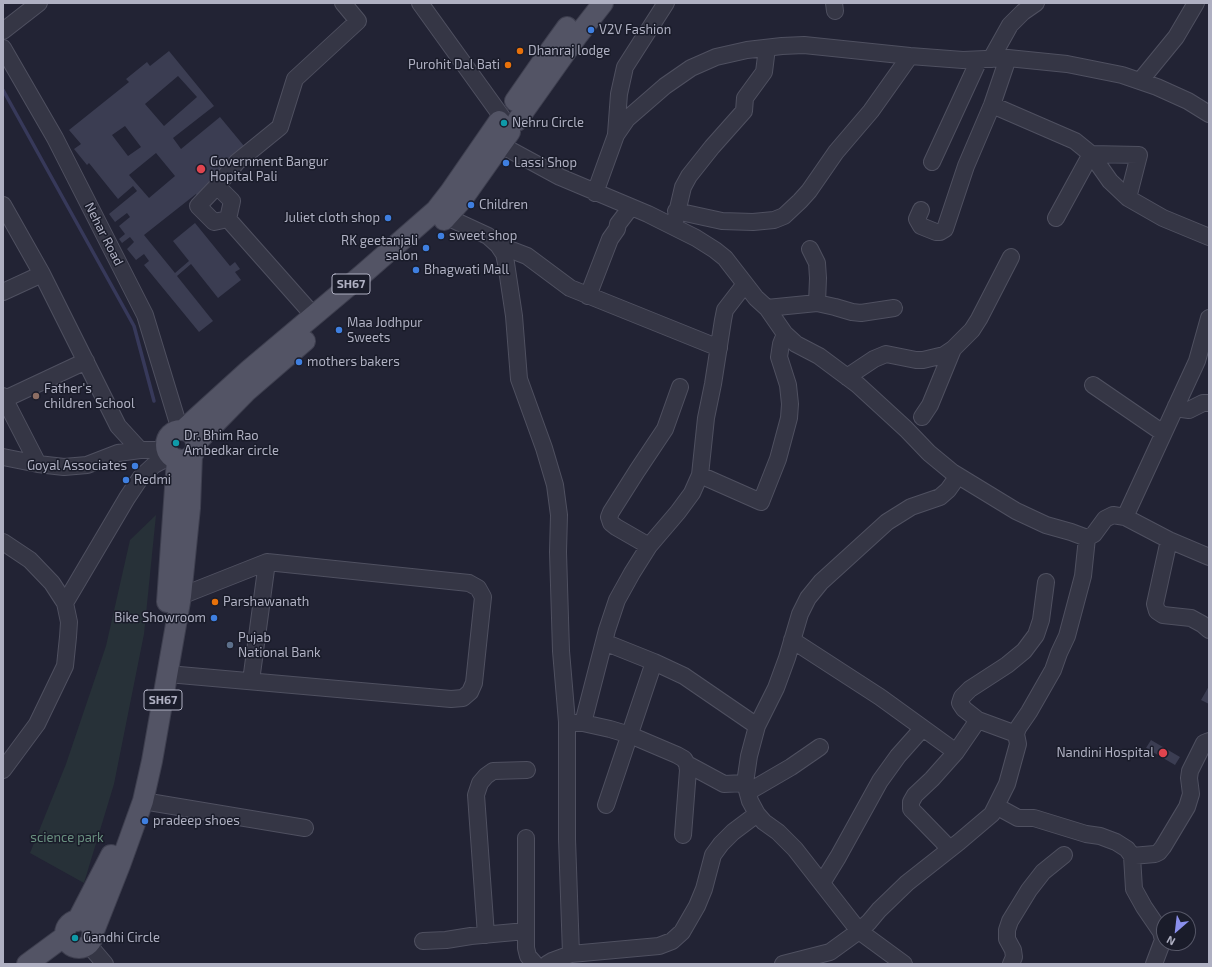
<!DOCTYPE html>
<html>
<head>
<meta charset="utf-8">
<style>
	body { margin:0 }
	#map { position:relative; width:1212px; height:967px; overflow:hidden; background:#222334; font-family:"Exo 2",sans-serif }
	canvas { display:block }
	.frame { position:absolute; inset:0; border:4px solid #afb0c2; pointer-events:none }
	.north { position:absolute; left:1156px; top:911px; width:40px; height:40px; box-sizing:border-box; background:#1a1c2a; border:1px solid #565767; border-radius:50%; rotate:208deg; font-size:11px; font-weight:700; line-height:16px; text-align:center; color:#afb0c2 }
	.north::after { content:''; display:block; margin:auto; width:14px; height:18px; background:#8a8fec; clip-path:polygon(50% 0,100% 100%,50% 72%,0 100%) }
</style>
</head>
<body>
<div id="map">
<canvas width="1212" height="967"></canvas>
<div class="frame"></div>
<div class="north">N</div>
</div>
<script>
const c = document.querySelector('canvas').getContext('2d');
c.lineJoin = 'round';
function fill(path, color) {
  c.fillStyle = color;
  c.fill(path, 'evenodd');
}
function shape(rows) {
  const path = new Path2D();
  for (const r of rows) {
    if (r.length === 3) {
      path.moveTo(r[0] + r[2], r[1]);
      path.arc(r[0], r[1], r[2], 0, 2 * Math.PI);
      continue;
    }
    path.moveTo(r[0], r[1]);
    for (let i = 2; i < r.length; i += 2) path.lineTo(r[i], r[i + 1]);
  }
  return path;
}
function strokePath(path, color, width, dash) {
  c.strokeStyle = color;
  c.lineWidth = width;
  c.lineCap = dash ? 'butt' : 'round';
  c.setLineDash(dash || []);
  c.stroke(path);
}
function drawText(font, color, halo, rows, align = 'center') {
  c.font = font + ' "Exo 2",sans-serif';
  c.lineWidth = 3;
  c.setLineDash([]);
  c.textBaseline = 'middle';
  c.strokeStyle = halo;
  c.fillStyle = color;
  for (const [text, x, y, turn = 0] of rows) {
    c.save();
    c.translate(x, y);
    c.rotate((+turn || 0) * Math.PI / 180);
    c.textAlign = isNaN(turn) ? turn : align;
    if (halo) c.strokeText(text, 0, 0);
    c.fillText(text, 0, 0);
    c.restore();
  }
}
const green = shape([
	[156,515,144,634,114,784,84,883,30,853,66,764,106,646,130,540]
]);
const stream = shape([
	[3,90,134,326,154,401]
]);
const building = shape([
	[169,51,214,106,173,138,181,149,220,117,249,152,199,198,196,194,144,235,175,273,189,261,173,241,195,223,230,266,235,262,240,269,235,272,241,280,218,298,191,264,177,276,213,321,199,332,144,265,149,261,144,254,136,260,127,249,134,242,130,237,122,243,119,239,125,234,119,226,130,217,127,213,115,222,109,214,137,191,133,186,118,199,89,163,87,165,74,149,81,144,69,130,129,82,126,79,147,62,150,66],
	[178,76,197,97,164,126,145,104],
	[125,126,141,147,128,156,112,135],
	[156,153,175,176,149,198,129,175],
	[1209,686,1209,704,1201,700],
	[1151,740,1180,757,1175,765,1146,748]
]);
const minor = shape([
	[420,3,502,117],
	[834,3,835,11],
	[3,31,39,3],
	[3,48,55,138,145,315,180,430],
	[991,59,1010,25,1023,12,1036,3],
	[1140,81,1176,37,1196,3],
	[992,105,1075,141,1091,154,1110,181,1128,198,1163,218,1209,237],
	[616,134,619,94,625,67,666,3],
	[501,145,560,177,648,214,696,238,715,250,725,258,756,298,767,308,785,334,796,344,819,356,858,385,906,429,929,453,952,472,1016,511,1046,525,1071,532,1087,538,1083,576,1067,636,1059,653,1053,670,1029,712,1018,728,1016,734,1018,744,1007,784,992,814,959,842,907,883,879,910,869,922,859,931,830,952,783,964],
	[932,162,979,60],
	[217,186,237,162,280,127,295,79,358,21,343,3],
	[595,193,616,135,627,119,665,86,691,68,716,57,747,50,782,46,804,45,910,56,963,60,1008,58,1067,64,1122,75,1157,87,1188,101,1209,114],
	[3,205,42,274,118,426,140,450],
	[921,210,917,219,921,226,936,232,940,232,945,229,966,166,992,105,1008,58],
	[676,211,722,221,753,222,774,220,784,216,800,201,809,191,836,152,871,111,910,56],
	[447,217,488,236,498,245,504,254,506,263,514,316,519,379,544,448,555,485,559,515,558,552,561,651,567,722,567,839,571,954],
	[1056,218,1091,154,1139,155,1128,198],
	[228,219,232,201,217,186,198,206,214,222,228,219,314,316],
	[675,221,683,187,689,176,712,147,744,111,745,98,764,72,767,48],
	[810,249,817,263,818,278,817,303],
	[503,252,501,246,527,256,570,288,719,348],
	[3,292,42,274],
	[588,296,610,239,617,229,618,224,631,207],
	[767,308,817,303,835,307,852,312,861,313,894,308],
	[847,377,874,359,886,354,916,360,923,360,944,355,953,349,972,330,979,319,1011,257],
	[1093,385,1163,433],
	[3,396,38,464],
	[5,399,86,361],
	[1176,406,1182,409,1189,410,1203,403,1209,403],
	[922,417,930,405,953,349],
	[3,457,38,464,64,467,87,465,118,453,140,450,167,450],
	[700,475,761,502,778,459,789,418,790,404,788,385,779,357,781,344,785,334],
	[1125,517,1197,361,1209,318],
	[1087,538,1094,534,1105,519,1113,515,1125,517,1169,540,1209,557],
	[1169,540,1155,604,1157,611,1163,615,1191,618,1202,624,1209,630],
	[3,542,30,560,52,583,65,603,69,622,68,637,65,666,37,724,3,770],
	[649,546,616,527,611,523,609,517,611,512,637,471,665,429,680,387],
	[65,603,127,498,141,477,154,465,171,456],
	[792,640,880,697,956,752],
	[604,642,654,662,684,676,757,726],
	[168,674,451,699,463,698,470,692,474,683,483,597,478,588,469,583,267,562,181,596],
	[251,681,267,562],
	[573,723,583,723,610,729,630,735,677,755,684,759,687,764,688,770,683,835],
	[583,723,607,630,617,600,632,573,649,546,678,512,692,493,700,475,706,418,713,384,723,320,725,310,745,284],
	[1016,734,978,720,964,709,960,703,962,697,970,689,1007,665,1024,651,1036,635,1041,620,1046,582],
	[687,764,724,784,745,783],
	[748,792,791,767,820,747],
	[143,801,305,828],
	[606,805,654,662],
	[996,806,1018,818,1034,818,1086,834,1100,836,1116,842,1127,849,1132,856,1134,889,1144,907,1161,932,1163,940,1154,964],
	[526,838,526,948,528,956,535,964],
	[950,849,917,815,911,809,911,802,915,795,932,779,956,752,978,720],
	[1132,856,1155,854,1159,852,1163,847,1187,807,1191,794,1189,778,1190,771,1204,743,1209,741],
	[822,883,838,857,880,781,898,756,922,729],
	[486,935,476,795,480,783,486,776,493,771,527,770],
	[423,941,446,940,471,936,526,931],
	[88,944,105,964],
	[547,964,552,961,571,954,659,946,672,941,682,932,697,906,704,889,713,855,721,844,733,832,757,814],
	[904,964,859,931,795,849,778,832,764,822,757,814,750,801,745,783,749,756,757,726,776,688,787,658,800,614,808,598,821,582,887,522,911,507,940,497,948,490,958,476],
	[1011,964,1014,957,1013,950,1007,939,1007,930,1010,921,1029,890,1043,872,1064,855]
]);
const major = shape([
	[515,101,549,52,567,27],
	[517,121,578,35,603,3],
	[444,220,462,200,510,132],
	[183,430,249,370,363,274,436,210,450,192,499,121],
	[181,445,15],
	[196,443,246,392,305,341],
	[167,602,177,459],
	[79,934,14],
	[77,921,111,855],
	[92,936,120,865,143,801,152,761,181,596,190,508,192,455],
	[27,964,65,936]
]);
const markers = [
	[591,30,4,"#3f7fe0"],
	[520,51,4,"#e8710a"],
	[508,65,4,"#e8710a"],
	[504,123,4,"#0f9aa8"],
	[506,163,4,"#3f7fe0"],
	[201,169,5,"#e0444e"],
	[471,205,4,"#3f7fe0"],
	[388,218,4,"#3f7fe0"],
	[441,236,4,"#3f7fe0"],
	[426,248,4,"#3f7fe0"],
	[416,270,4,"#3f7fe0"],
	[339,330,4,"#3f7fe0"],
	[299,362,4,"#3f7fe0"],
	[36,396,4,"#8d6e63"],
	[176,443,4,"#0f9aa8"],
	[135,466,4,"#3f7fe0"],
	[126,480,4,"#3f7fe0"],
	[215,602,4,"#e8710a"],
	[214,618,4,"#3f7fe0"],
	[230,645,4,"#5c6f8a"],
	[1163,753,5,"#e0444e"],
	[145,821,4,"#3f7fe0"],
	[75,938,4,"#0f9aa8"]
];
const shields = [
	[351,284,38],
	[163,700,38]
];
const shieldNames = [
	["SH67",351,284],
	["SH67",163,700]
];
const poiNames = [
	["V2V Fashion",599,30],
	["Dhanraj lodge",528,51],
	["Purohit Dal Bati",500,65,"right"],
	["Nehru Circle",512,123],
	["Government Bangur",210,162],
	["Hopital Pali",210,177],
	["Lassi Shop",514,163],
	["Children",479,205],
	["Juliet cloth shop",380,218,"right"],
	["sweet shop",449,236],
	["RK geetanjali",418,241,"right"],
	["salon",418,256,"right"],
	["Bhagwati Mall",424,270],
	["Maa Jodhpur",347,323],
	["Sweets",347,338],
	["mothers bakers",307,362],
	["Father's",44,389],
	["children School",44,404],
	["Dr. Bhim Rao",184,436],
	["Ambedkar circle",184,451],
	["Goyal Associates",127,466,"right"],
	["Redmi",134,480],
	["Parshawanath",223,602],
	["Bike Showroom",206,618,"right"],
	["Pujab",238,638],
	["National Bank",238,653],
	["Nandini Hospital",1154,753,"right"],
	["pradeep shoes",153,821],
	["Gandhi Circle",83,938]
];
const streetNames = [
	["Nehar Road",104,234,63]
];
const parkNames = [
	["science park",67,838]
];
fill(green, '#273138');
strokePath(stream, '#37395a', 3.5);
fill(building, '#3b3d52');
strokePath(minor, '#4f5060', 18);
strokePath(major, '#3e3f4f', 22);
strokePath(minor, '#353645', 16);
strokePath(major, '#535465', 20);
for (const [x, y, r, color] of markers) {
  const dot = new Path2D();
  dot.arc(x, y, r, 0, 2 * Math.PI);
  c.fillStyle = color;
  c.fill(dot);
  strokePath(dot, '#1a1c2a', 1.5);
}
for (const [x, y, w] of shields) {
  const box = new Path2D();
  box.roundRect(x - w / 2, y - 10, w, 20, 3);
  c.fillStyle = '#1a1c2a';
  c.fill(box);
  strokePath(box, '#afb0c2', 1);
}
drawText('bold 12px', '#afb0c2', null, shieldNames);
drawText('13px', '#afb0c2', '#1a1c2a', poiNames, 'left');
drawText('13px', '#afb0c2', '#1a1c2a', streetNames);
drawText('13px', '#69907f', '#1a1c2a', parkNames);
</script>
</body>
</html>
